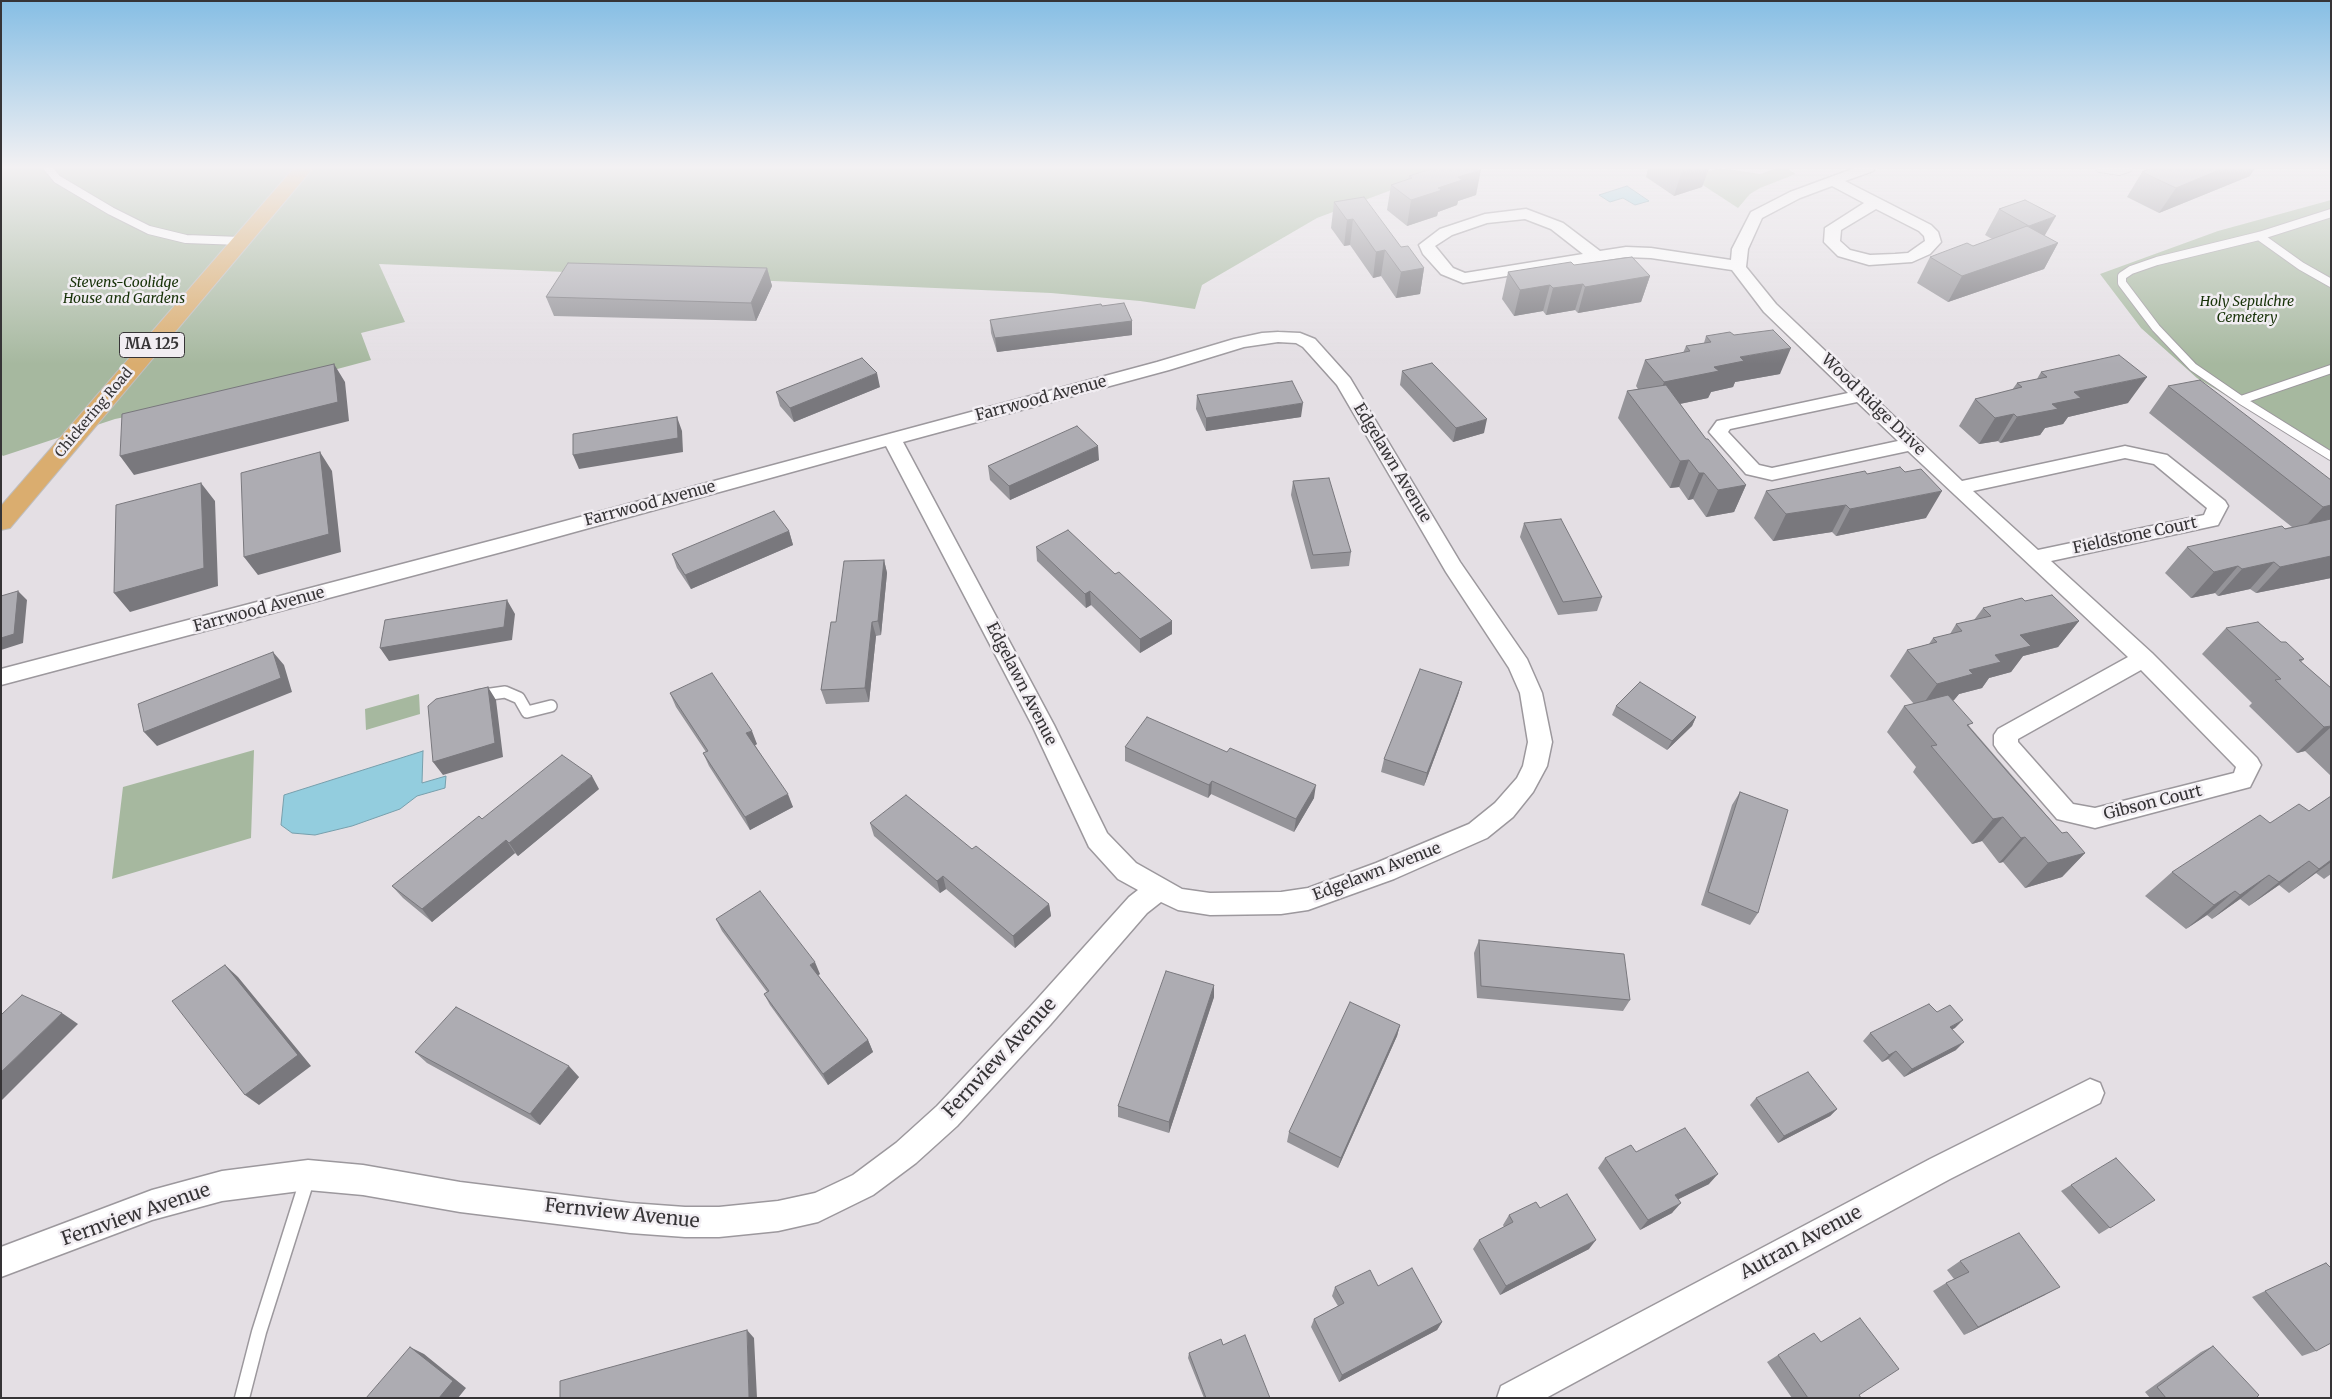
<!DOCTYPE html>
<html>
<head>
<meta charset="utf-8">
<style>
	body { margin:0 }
	#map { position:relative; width:2332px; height:1399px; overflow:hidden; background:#e4dfe4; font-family:Merriweather,serif }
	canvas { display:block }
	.frame { position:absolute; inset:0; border:2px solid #363436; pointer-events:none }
</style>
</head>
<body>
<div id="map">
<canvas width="2332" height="1399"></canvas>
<div class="frame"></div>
</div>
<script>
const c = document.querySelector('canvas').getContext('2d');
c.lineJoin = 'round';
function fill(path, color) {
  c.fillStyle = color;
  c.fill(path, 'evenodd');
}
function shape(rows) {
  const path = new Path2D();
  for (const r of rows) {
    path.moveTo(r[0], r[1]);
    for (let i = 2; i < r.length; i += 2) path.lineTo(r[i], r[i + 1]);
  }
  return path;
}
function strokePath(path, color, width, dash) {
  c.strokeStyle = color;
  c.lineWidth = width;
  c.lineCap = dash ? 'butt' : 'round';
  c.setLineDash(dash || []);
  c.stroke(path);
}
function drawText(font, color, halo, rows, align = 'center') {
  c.font = font + ' Merriweather,serif';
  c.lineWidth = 5;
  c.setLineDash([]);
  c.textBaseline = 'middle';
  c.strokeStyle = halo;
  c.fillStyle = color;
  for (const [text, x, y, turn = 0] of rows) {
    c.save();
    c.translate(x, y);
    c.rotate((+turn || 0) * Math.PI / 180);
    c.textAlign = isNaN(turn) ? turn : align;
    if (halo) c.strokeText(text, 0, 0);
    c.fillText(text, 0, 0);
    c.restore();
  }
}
const green = shape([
	[1,168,1450,168,1317,218,1202,285,1195,309,1140,301,1051,293,379,264,405,322,361,333,371,360,255,391,115,419,3,456,1,454],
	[1720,168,1761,174,1776,168,1786,168,1796,174,1760,188,1750,194,1738,208,1689,176],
	[2331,200,2331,458,2197,378,2141,328,2100,274,2218,231],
	[419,694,420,714,366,730,365,709],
	[254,750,251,838,112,879,123,787]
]);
const water = shape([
	[1627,186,1649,201,1635,205,1623,198,1610,202,1599,195,1627,186],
	[423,751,422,783,446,776,445,788,417,796,400,809,352,826,315,835,292,833,281,825,284,795,423,751]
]);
const laneFar2 = shape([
	[48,168,57,179,111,211,149,230,186,239,241,241],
	[2100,168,2119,171,2128,168],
	[2259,236,2301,266,2331,283],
	[2331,369,2241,400,2331,456],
	[2241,400,2193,367,2156,328,2122,283,2122,276,2131,270,2157,261,2259,236,2331,213]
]);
const laneFar1 = shape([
	[477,696,505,692,519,698,527,712,551,706]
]);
const lane = shape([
	[242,1398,259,1332,308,1177]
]);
const street = shape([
	[1855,168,1875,168,1873,171,1845,181,1931,225,1938,232,1941,242,1930,254,1912,262,1869,265,1838,256,1824,242,1825,228,1864,203,1832,186,1800,198,1762,218,1748,249,1746,267,1776,304,1962,481,2125,446,2167,455,2225,501,2228,506,2218,525,2051,561,2152,653,2257,758,2261,765,2250,787,2095,828,2057,819,1998,751,1994,745,1994,735,1998,729,2128,657,1908,451,1772,480,1746,474,1709,432,1717,421,1848,393,1764,312,1732,270,1651,258,1626,257,1463,283,1441,274,1423,254,1419,245,1440,229,1485,214,1526,209,1563,223,1600,251,1626,247,1651,248,1731,260,1732,249,1751,212,1790,192,1855,168],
	[1876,209,1919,231,1924,236,1925,241,1908,253,1895,254,1870,255,1850,250,1840,241,1841,230,1876,209],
	[1525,219,1551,229,1583,254,1465,273,1453,268,1435,246,1452,235,1487,223,1525,219],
	[1857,402,1898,441,1772,468,1759,465,1728,432,1730,429,1857,402],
	[2125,458,2154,464,2207,508,2204,515,2038,550,1973,491,2125,458],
	[2141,670,2236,767,2234,773,2095,808,2073,804,2018,742,2018,739,2141,670],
	[1278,332,1300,333,1315,339,1350,378,1460,562,1527,659,1542,693,1552,742,1547,766,1533,792,1513,817,1487,838,1394,879,1308,910,1281,914,1210,915,1178,910,1161,902,1147,913,1050,1025,957,1126,916,1163,873,1195,818,1222,778,1231,719,1237,685,1237,630,1233,460,1212,363,1195,308,1190,222,1201,152,1220,1,1277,1,1247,152,1190,222,1171,308,1160,363,1165,460,1182,630,1203,685,1207,719,1207,778,1201,815,1193,853,1175,896,1143,937,1106,1030,1007,1129,897,1138,890,1118,879,1089,847,1032,725,886,446,513,549,1,685,1,669,513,535,1157,362,1234,339,1262,333,1278,332],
	[1278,342,1296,343,1303,347,1337,385,1446,572,1509,668,1520,693,1528,742,1523,766,1517,778,1495,803,1469,824,1376,863,1308,888,1281,892,1210,893,1182,889,1136,863,1107,833,1054,725,903,442,1169,370,1244,347,1278,342],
	[2090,1079,2100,1083,2104,1093,2100,1103,1950,1179,1546,1398,1497,1398,1501,1386,1930,1159,2090,1079]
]);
const primary = shape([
	[294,168,313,168,10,528,1,530,1,506,294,168]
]);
const wall = shape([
	[1432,168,1478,168,1476,195,1458,201,1457,205,1438,212,1437,216,1407,226,1387,210,1391,185,1408,179,1409,176,1432,169],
	[1648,168,1709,168,1702,187,1674,196,1646,177],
	[2142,172,2250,176,2159,213,2127,197],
	[2025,200,2045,236,2058,243,2044,269,1948,302,1917,283,1930,257,1973,246,1992,239,1985,235,1999,209],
	[1334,202,1401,247,1424,268,1420,294,1396,298,1381,276,1373,278,1350,245,1344,246,1331,228],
	[1574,265,1650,276,1641,302,1578,313,1575,310,1546,315,1543,311,1514,316,1502,299,1508,272],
	[767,268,772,286,756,321,554,316,546,297],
	[990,320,1132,321,1132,335,997,352,991,333],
	[1706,336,1780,374,1735,382,1733,387,1711,392,1708,398,1680,404,1706,439,1746,485,1734,512,1706,517,1693,499,1688,500,1679,487,1670,488,1618,418,1627,391,1638,389,1636,386,1645,360,1683,353,1686,346,1704,343],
	[1402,371,1484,433,1453,442,1400,385],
	[2041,372,2128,403,2068,417,2063,424,2045,428,2040,435,2000,443,1998,441,1979,444,1959,426,1975,399,2012,390,2017,383,2037,379],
	[2168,386,2331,480,2331,578,2256,593,2250,589,2218,596,2215,593,2191,598,2165,573,2187,547,2292,527,2149,413],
	[880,387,794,422,780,406,776,392],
	[1197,395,1301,417,1206,431,1196,409],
	[1099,460,1010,500,990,480,988,466],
	[1867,474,1926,518,1836,536,1832,532,1773,541,1754,518,1766,491],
	[1293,481,1351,552,1349,566,1311,569,1291,495],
	[1524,523,1602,597,1597,611,1558,615,1520,537],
	[789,531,793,545,691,589,677,568,672,554],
	[1036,547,1172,621,1172,634,1140,653,1091,605,1086,608,1037,561],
	[884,560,887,573,881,635,876,636,869,702,826,704,821,690,836,622],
	[2025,601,2079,621,2058,647,2023,656,2011,672,1989,678,1982,688,1959,694,1954,700,1953,701,1970,727,2062,833,2085,853,2062,877,2025,888,2003,862,1999,863,1982,841,1972,844,1913,772,1916,767,1887,732,1904,706,1914,704,1890,676,1907,650,1929,644,1933,638,1950,634,1956,624,1974,620,1983,608],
	[2226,628,2281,642,2304,659,2301,662,2331,688,2331,776,2305,751,2297,753,2249,706,2252,703,2202,654],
	[1462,682,1458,695,1424,786,1381,772,1384,759],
	[670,693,757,744,755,745,793,807,750,830,709,766,703,753,706,752,676,707],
	[1616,706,1696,717,1692,726,1667,750,1612,715],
	[1125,747,1314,798,1294,832,1211,794,1208,798,1125,761],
	[599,789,518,856,515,853,432,922,403,898,392,886,482,819],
	[1740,792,1758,913,1750,925,1701,905,1732,805],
	[2331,796,2331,874,2324,879,2316,873,2289,893,2279,885,2249,906,2240,899,2212,919,2207,915,2186,929,2145,896,2172,872,2270,823,2309,811],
	[870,823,1049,904,1051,916,1015,948,946,889,940,893,874,836],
	[716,919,820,974,818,975,868,1040,873,1052,828,1085,770,1005,764,994,767,992,722,931],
	[1479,940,1630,1000,1623,1011,1477,998,1474,953],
	[1214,985,1214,997,1169,1133,1118,1117,1118,1106],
	[1937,1012,1955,1028,1952,1029,1956,1050,1904,1077,1888,1059,1882,1062,1863,1041,1870,1033],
	[1400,1025,1397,1036,1338,1168,1287,1142,1289,1132],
	[415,1052,579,1077,540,1125,427,1063],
	[1756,1098,1837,1109,1830,1116,1778,1143,1750,1105],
	[1636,1152,1709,1184,1678,1199,1672,1213,1640,1230,1598,1168,1605,1158],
	[2071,1185,2155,1200,2099,1234,2061,1191],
	[1540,1208,1589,1249,1500,1295,1473,1249,1479,1240,1504,1227,1503,1225,1509,1215],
	[1960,1261,2045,1295,1964,1335,1933,1291,1946,1283,1954,1279,1947,1270],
	[2326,1263,2316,1351,2302,1356,2252,1297],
	[1378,1286,1442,1322,1437,1330,1339,1382,1311,1327,1314,1319,1338,1306,1332,1296,1335,1287],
	[1223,1345,1270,1398,1204,1398,1188,1358,1189,1353],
	[2213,1346,2256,1398,2150,1398,2145,1392,2201,1352],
	[1778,1355,1859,1395,1861,1398,1792,1398,1767,1362]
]);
const shadedWall = shape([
	[1691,168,1709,168,1702,187,1674,196,1682,170],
	[2224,168,2255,168,2250,176,2159,213,2176,188],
	[1481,170,1476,195,1458,201,1457,205,1438,212,1437,216,1407,226,1411,200,1438,188,1458,177],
	[2056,216,2041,242,2015,252,2029,226],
	[1353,219,1350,245,1344,246,1347,220],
	[2058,243,2044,269,1948,302,1962,276],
	[1385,250,1381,276,1373,278,1376,252],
	[767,268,772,286,756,321,751,303],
	[1424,268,1420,294,1396,298,1401,272],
	[1650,276,1641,302,1578,313,1585,287],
	[1583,284,1575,310,1546,315,1553,288],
	[1550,285,1543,311,1514,316,1520,290],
	[1132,321,1132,335,997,352,995,338],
	[1791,348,1780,374,1735,382,1733,387,1711,392,1708,398,1655,409,1664,382,1740,357],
	[334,364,345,382,349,421,134,475,120,456],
	[877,373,880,387,794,422,790,408],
	[2147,377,2128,403,2068,417,2063,424,2045,428,2040,435,2000,443,2017,417,2052,404,2074,392],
	[1303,403,1301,417,1206,431,1206,418],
	[2014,414,1998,441,1979,444,1995,418],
	[677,417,682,431,683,452,579,469,573,455],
	[1487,419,1484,433,1453,442,1456,428],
	[1098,446,1099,460,1010,500,1009,486],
	[320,452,332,471,341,552,258,575,244,557],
	[1689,460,1679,487,1670,488,1680,461],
	[1699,473,1704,473,1693,499,1688,500],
	[201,483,215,501,218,586,130,612,114,593],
	[1746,485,1734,512,1706,517,1718,490],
	[1942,491,1926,518,1836,536,1850,509],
	[1846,505,1832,532,1773,541,1786,514],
	[2331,505,2331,526,2299,533,2323,507],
	[789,531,793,545,691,589,685,575],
	[2331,556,2331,578,2256,593,2280,567],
	[884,560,887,573,881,635,878,621],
	[2274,562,2250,589,2218,596,2242,569],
	[2238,566,2215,593,2191,598,2214,572],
	[18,591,27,600,23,643,1,650,1,638],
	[1090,591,1091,605,1086,608,1085,594],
	[507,600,515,614,512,640,389,661,380,648],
	[1172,621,1172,634,1140,653,1140,639],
	[2079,621,2058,647,2023,656,2011,672,1989,678,1982,688,1959,694,1954,700,1919,710,1937,684,1969,670,1995,655,2020,635],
	[872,622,876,636,869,702,865,688],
	[273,652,284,665,292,692,157,746,144,732],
	[1462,682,1458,695,1424,786,1427,773],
	[488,687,496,700,503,757,443,775,433,762],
	[1696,717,1692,726,1667,750,1672,741],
	[2331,726,2331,727,2305,751,2297,753,2324,727],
	[752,731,757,744,752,747,746,733],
	[592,776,599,789,518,856,509,843],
	[1212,781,1211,794,1208,798,1209,785],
	[1316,785,1314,798,1294,832,1296,819],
	[788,794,793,807,750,830,745,817],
	[2003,817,1982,841,1972,844,1993,819],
	[2025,837,2003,862,1999,863,2021,838],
	[506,840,515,853,432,922,422,909],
	[2085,853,2062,877,2025,888,2048,863],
	[2331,860,2331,862,2316,873,2289,893,2319,869],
	[2309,861,2279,885,2249,906,2279,882],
	[2269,875,2240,899,2212,919,2240,895],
	[943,876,946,889,940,893,937,881],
	[2235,891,2207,915,2186,929,2214,905],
	[1049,904,1051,916,1015,948,1013,936],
	[815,962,820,974,815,977,810,965],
	[225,965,238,977,311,1066,259,1105,245,1095],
	[1214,985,1214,997,1169,1133,1169,1122],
	[62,1013,78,1024,1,1101,1,1072],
	[1963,1020,1955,1028,1942,1034,1950,1027],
	[1400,1025,1397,1036,1338,1168,1341,1158],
	[868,1040,873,1052,828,1085,823,1074],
	[1964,1042,1956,1050,1904,1077,1912,1069],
	[1896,1051,1888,1059,1882,1062,1889,1055],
	[569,1066,579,1077,540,1125,530,1114],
	[1837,1109,1830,1116,1778,1143,1784,1136],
	[1718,1174,1709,1184,1667,1205,1675,1195],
	[1681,1203,1672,1213,1640,1230,1648,1220],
	[1596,1240,1589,1249,1500,1295,1506,1286],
	[2060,1287,2045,1295,1964,1335,1978,1327],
	[1442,1322,1437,1330,1339,1382,1342,1375],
	[747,1330,754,1338,757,1398,749,1398],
	[410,1347,424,1354,466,1388,458,1398,439,1398]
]);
const building = shape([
	[1434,168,1478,168,1481,170,1458,177,1462,180,1438,188,1442,190,1411,200,1391,185,1412,178,1409,176,1434,168],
	[1678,168,1691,168,1682,170,1678,168],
	[2151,168,2224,168,2176,188,2142,172,2151,168],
	[1364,197,1401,247,1408,246,1424,268,1401,272,1385,250,1376,252,1353,219,1347,220,1334,202,1364,197],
	[2025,200,2056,216,2029,226,1999,209,2025,200],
	[2027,226,2058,243,1962,276,1930,257,1967,243,1973,246,2027,226],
	[1632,257,1650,276,1585,287,1583,284,1553,288,1550,285,1520,290,1508,272,1571,262,1574,265,1632,257],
	[568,263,767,268,751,303,546,297,568,263],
	[1124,303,1132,321,995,338,990,320,1101,304,1102,306,1124,303],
	[1773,330,1791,348,1740,357,1744,361,1714,367,1719,371,1664,382,1645,360,1690,351,1686,346,1711,342,1706,336,1730,332,1734,335,1773,330],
	[2119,355,2147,377,2074,392,2081,398,2052,404,2058,409,2017,417,2014,414,1995,418,1975,399,2022,387,2017,383,2047,377,2041,372,2119,355],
	[862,358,877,373,790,408,776,392,862,358],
	[1432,363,1487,419,1456,428,1402,371,1432,363],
	[334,364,338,402,120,456,122,414,334,364],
	[2200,380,2331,480,2331,505,2323,507,2168,386,2200,380],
	[1292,381,1303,403,1206,418,1197,395,1292,381],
	[1666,385,1706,439,1708,439,1746,485,1718,490,1704,473,1699,473,1689,460,1680,461,1627,391,1666,385],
	[677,417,678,438,573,455,573,434,677,417],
	[1077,426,1098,446,1009,486,988,466,1077,426],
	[320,452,329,534,244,557,241,473,320,452],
	[1900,467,1905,472,1921,469,1942,491,1850,509,1846,505,1786,514,1766,491,1865,471,1867,474,1900,467],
	[1329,478,1351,552,1313,555,1293,481,1329,478],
	[201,483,204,568,114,593,116,505,201,483],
	[774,511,789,531,685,575,672,554,774,511],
	[1561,519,1602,597,1563,602,1524,523,1561,519],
	[2331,519,2331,556,2280,567,2274,562,2242,569,2238,566,2214,572,2187,547,2282,526,2285,529,2331,519],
	[1068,530,1115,574,1119,572,1172,621,1140,639,1090,591,1085,594,1036,547,1068,530],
	[884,560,878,621,872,622,865,688,821,690,831,622,836,622,844,561,884,560],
	[18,591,14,634,1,638,1,596,18,591],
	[2052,595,2079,621,2020,635,2031,646,1995,655,2001,662,1969,670,1973,674,1937,684,1907,650,1937,642,1933,638,1962,631,1956,624,1991,616,1983,608,2022,598,2025,601,2052,595],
	[507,600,504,627,380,648,385,620,507,600],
	[2258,622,2281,642,2286,642,2304,659,2299,660,2331,688,2331,726,2324,727,2275,680,2281,679,2226,628,2258,622],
	[273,652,281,678,144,732,138,704,273,652],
	[1420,669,1462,682,1427,773,1384,759,1420,669],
	[712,673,752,731,746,733,788,794,745,817,703,753,708,751,670,693,712,673],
	[1640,682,1696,717,1672,741,1616,706,1640,682],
	[488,687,495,743,433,762,428,706,436,699,488,687],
	[1948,695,1973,723,1967,725,2011,776,2062,833,2067,832,2085,853,2048,863,2025,837,2021,838,2003,817,1993,819,1931,746,1937,745,1904,706,1948,695],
	[1147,717,1227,752,1230,748,1316,785,1296,819,1212,781,1209,785,1125,747,1147,717],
	[562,755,592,776,509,843,506,840,422,909,392,886,479,816,482,819,562,755],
	[1740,792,1788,810,1758,913,1708,892,1740,792],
	[906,795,972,849,976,846,1049,904,1013,936,943,876,937,881,870,823,906,795],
	[2331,796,2331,860,2319,869,2309,861,2279,882,2269,875,2240,895,2235,891,2214,905,2172,872,2260,815,2270,823,2299,804,2309,811,2331,796],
	[760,891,815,962,810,965,868,1040,823,1074,764,994,769,991,716,919,760,891],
	[1479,940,1624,954,1630,1000,1481,986,1479,940],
	[225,965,298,1055,245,1095,172,1001,225,965],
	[1166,971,1214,985,1169,1122,1118,1106,1166,971],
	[22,995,62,1013,1,1072,1,1015,22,995],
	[1350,1002,1400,1025,1341,1158,1289,1132,1350,1002],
	[1929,1004,1937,1012,1950,1005,1963,1020,1950,1027,1964,1042,1912,1069,1896,1051,1889,1055,1870,1033,1929,1004],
	[456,1007,569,1066,530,1114,415,1052,456,1007],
	[1808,1072,1837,1109,1784,1136,1756,1098,1808,1072],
	[1685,1128,1718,1174,1675,1195,1681,1203,1648,1220,1605,1158,1631,1145,1636,1152,1685,1128],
	[2116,1158,2155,1200,2110,1228,2071,1185,2116,1158],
	[1567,1194,1596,1240,1506,1286,1479,1240,1513,1222,1509,1215,1536,1202,1540,1208,1567,1194],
	[2019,1233,2060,1287,1978,1327,1946,1283,1969,1272,1960,1261,2019,1233],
	[2326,1263,2331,1268,2331,1343,2316,1351,2265,1291,2326,1263],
	[1412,1268,1442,1322,1342,1375,1314,1319,1344,1303,1335,1287,1370,1270,1378,1286,1412,1268],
	[1860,1318,1899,1369,1859,1395,1861,1398,1808,1398,1778,1355,1814,1333,1821,1342,1860,1318],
	[747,1330,749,1398,560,1398,560,1381,747,1330],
	[1245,1335,1270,1398,1206,1398,1189,1353,1221,1339,1223,1345,1245,1335],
	[2213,1346,2259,1395,2256,1398,2166,1398,2157,1387,2213,1346],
	[410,1347,453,1381,439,1398,366,1398,410,1347]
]);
const farParknames = [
	["Stevens-Coolidge",124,283],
	["House and Gardens",124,299],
	["Holy Sepulchre",2247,302],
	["Cemetery",2247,318]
];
const farStreetnames = [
	["Chickering Road",94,413,-50]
];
const shields = [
	[152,345,65]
];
const shieldNames = [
	["MA 125",152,345]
];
const streetNames = [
	["Farrwood Avenue",1041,399,-15],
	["Wood Ridge Drive",1873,405,44],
	["Edgelawn Avenue",1392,463,59],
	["Farrwood Avenue",650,504,-15],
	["Fieldstone Court",2135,536,-12],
	["Farrwood Avenue",259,610,-15],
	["Edgelawn Avenue",1021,684,63],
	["Gibson Court",2153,803,-14],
	["Edgelawn Avenue",1377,872,-21]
];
const nearStreetnames = [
	["Fernview Avenue",1000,1058,-47],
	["Fernview Avenue",622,1214,6],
	["Fernview Avenue",136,1215,-19],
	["Autran Avenue",1801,1243,-28]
];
fill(green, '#a6b89f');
fill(water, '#93cdde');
strokePath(water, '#779fac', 1);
strokePath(laneFar2, '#9c989d', 10);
strokePath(laneFar1, '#9c989d', 14);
strokePath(lane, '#9c989d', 17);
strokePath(street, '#9c989d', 3);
strokePath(primary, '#bfbebf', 2);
strokePath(laneFar2, '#fff', 8);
strokePath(laneFar1, '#fff', 11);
strokePath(lane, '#fff', 14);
fill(street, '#fff');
fill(primary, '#daad6f');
fill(wall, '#959499');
fill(shadedWall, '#79787d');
fill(building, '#adacb2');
strokePath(building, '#79787d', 1);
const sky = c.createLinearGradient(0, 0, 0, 364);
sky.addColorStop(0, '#86bee4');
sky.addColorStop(0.46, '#f3f1f3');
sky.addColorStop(1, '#f3f1f300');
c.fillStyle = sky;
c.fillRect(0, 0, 2332, 364);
drawText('italic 14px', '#173208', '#f1edf2', farParknames);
drawText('14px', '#363436', '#f1edf2', farStreetnames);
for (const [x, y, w] of shields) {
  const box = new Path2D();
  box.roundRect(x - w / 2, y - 12.5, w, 25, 4);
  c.fillStyle = '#f1edf2';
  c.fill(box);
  strokePath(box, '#363436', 1);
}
drawText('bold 15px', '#363436', null, shieldNames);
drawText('16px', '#363436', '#f1edf2', streetNames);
drawText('19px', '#363436', '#f1edf2', nearStreetnames);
</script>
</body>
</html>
